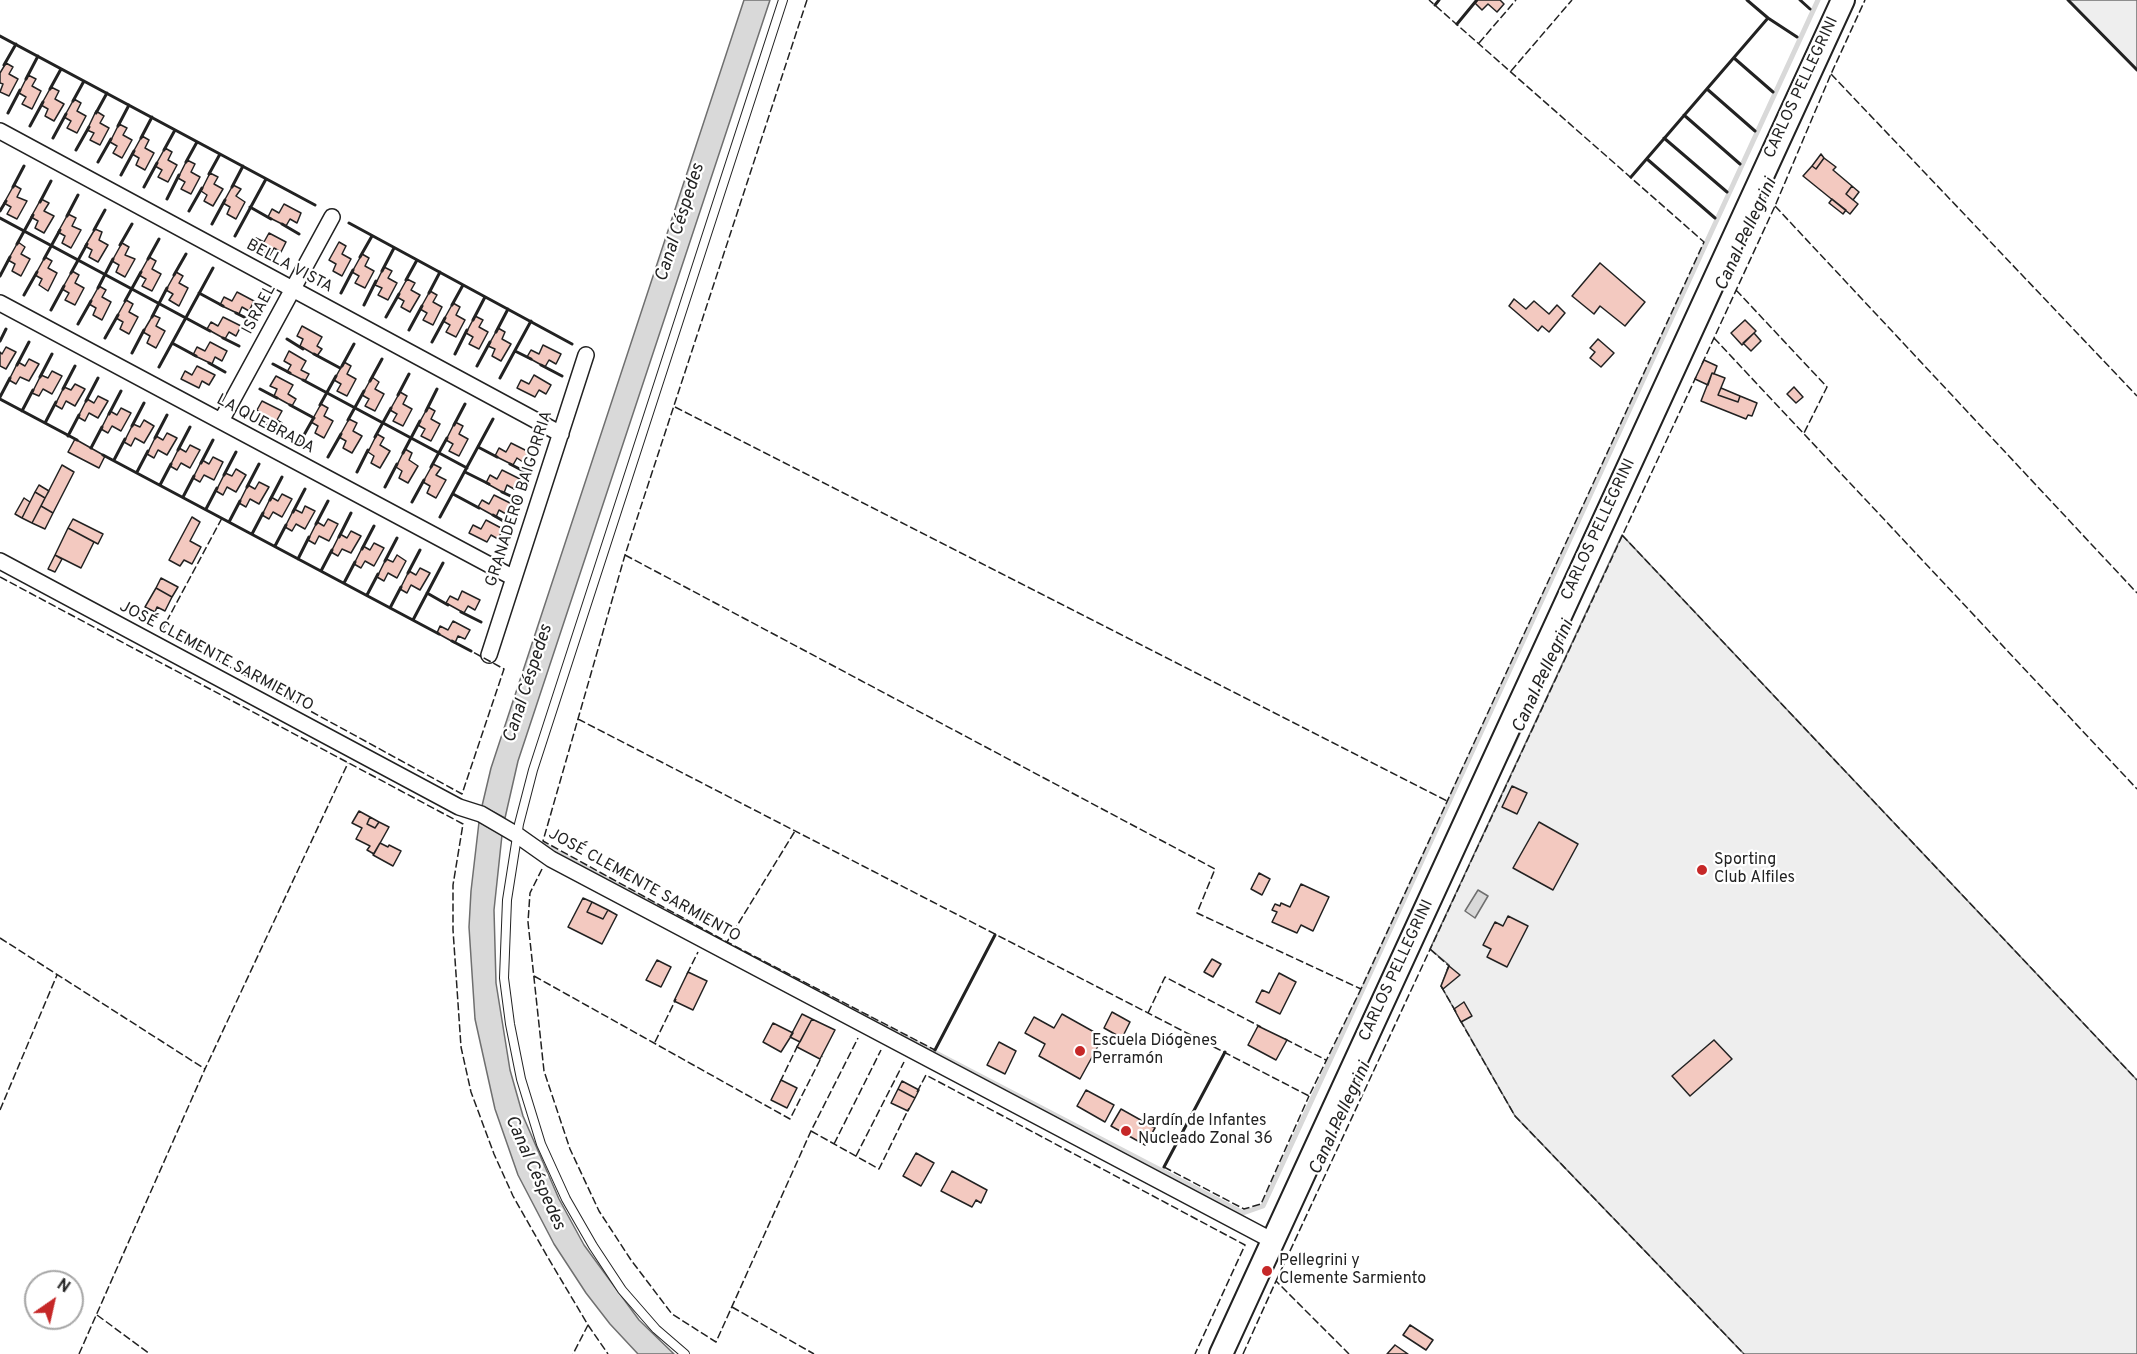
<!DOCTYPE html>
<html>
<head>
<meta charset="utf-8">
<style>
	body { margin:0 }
	#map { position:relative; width:2137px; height:1354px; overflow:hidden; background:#fff; font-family:Overpass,sans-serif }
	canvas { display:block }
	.north { position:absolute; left:24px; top:1270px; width:60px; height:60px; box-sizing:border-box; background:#fff; border:2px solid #a7a7a7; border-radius:50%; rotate:34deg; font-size:16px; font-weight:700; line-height:24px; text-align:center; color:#222 }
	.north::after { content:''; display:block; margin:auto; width:21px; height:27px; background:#c62828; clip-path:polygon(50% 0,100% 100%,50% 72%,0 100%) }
</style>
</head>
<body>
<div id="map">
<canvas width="2137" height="1354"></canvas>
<div class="north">N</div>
</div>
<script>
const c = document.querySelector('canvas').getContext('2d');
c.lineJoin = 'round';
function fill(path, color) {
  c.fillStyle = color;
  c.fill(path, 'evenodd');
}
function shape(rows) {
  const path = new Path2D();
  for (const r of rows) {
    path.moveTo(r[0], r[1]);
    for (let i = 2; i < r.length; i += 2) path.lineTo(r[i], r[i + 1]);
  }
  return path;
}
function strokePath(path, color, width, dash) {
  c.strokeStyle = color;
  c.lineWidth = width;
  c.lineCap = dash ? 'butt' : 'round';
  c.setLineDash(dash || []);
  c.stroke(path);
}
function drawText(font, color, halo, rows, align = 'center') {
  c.font = font + ' Overpass,sans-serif';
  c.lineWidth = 4.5;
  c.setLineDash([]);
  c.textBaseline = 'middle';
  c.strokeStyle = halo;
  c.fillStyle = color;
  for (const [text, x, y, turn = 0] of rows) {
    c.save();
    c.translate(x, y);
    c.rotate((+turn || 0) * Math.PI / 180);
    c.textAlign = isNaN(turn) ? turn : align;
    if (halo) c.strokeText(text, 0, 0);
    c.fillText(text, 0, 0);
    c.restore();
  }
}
const green = shape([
	[2068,0,2137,0,2137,70,2068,0],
	[1622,535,2137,1080,2137,1354,1744,1354,1515,1116,1441,986,1449,965,1430,949,1622,535]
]);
const water = shape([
	[744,0,770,0,518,761,505,818,482,806,491,768,744,0],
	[479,822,502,835,494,910,496,983,510,1070,523,1116,559,1199,584,1245,639,1320,674,1354,638,1354,610,1324,586,1293,554,1244,518,1175,495,1109,475,1019,469,927,471,891,479,822],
	[1478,890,1488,896,1475,918,1465,911,1478,890]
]);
const stream = shape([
	[1509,754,1559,645],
	[542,844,698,928],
	[767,965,1243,1213,1263,1206,1818,0]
]);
const building = shape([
	[1478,0,1500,0,1504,4,1497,12,1488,4,1482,10,1475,3,1478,0],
	[6,63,13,67,9,74,18,79,9,96,0,92,3,84,0,83,0,73,6,63],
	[28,75,36,79,32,86,41,91,32,109,22,104,26,97,19,93,28,75],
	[51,87,59,91,55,99,64,104,54,121,45,116,48,109,41,105,51,87],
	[74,99,81,103,77,111,86,116,77,133,67,128,71,121,64,117,74,99],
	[96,111,104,116,100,123,109,128,100,145,90,140,94,133,87,130,96,111],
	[119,124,127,128,123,135,132,140,122,158,113,153,117,146,110,142,119,124],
	[142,136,149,140,145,148,154,153,145,170,136,165,139,158,132,154,142,136],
	[165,148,172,152,168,160,177,165,168,182,158,177,162,170,155,166,165,148],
	[1821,154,1824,158,1816,169,1812,166,1821,154],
	[1824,158,1836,167,1833,170,1852,186,1846,194,1858,204,1850,214,1803,176,1812,166,1816,169,1824,158],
	[187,160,195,164,191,172,200,177,191,194,181,189,185,182,178,178,187,160],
	[210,173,218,177,214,184,223,189,213,206,204,201,207,195,201,191,210,173],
	[14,185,21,189,17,197,27,201,17,219,7,214,11,207,4,203,14,185],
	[233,185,241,189,236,196,245,202,236,219,227,214,230,207,223,203,233,185],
	[1852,186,1859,192,1853,200,1846,194,1852,186],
	[41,199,49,203,44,211,54,216,44,233,35,228,38,221,31,217,41,199],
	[1832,199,1846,210,1843,214,1829,203,1832,199],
	[284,204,301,213,297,223,290,219,286,226,268,217,272,209,279,213,284,204],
	[68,214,76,218,72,226,81,230,71,248,62,243,65,236,58,232,68,214],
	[95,229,102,232,99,240,108,245,98,262,89,257,92,250,85,246,95,229],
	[269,233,286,242,281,252,274,248,270,255,252,245,256,238,264,242,269,233],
	[18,242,25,247,21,254,30,259,21,276,12,271,15,264,8,260,18,242],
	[339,242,346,246,342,254,351,259,342,276,333,271,336,264,329,260,339,242],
	[122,243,129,247,125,255,135,259,125,277,116,272,119,265,112,261,122,243],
	[362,254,369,258,365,266,374,271,365,288,355,283,359,276,352,272,362,254],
	[45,257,52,261,48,268,57,273,48,291,39,285,42,279,35,275,45,257],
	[149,257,156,261,152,269,161,274,152,291,142,286,146,279,139,275,149,257],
	[1600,263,1645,302,1625,326,1600,306,1594,314,1572,296,1600,263],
	[384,267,392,271,388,278,397,283,388,300,378,295,382,288,375,285,384,267],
	[72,271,79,275,75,283,84,288,75,305,65,300,69,293,62,289,72,271],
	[176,272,183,276,179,283,188,288,179,306,169,300,173,294,166,290,176,272],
	[407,279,415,283,411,290,420,295,410,312,401,307,404,301,397,297,407,279],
	[99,286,106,290,102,297,111,302,102,320,93,315,96,308,89,304,99,286],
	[430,291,437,295,433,302,442,307,433,325,423,320,427,313,420,309,430,291],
	[237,292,254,301,249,311,242,307,239,314,220,305,224,297,232,301,237,292],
	[1514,299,1526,309,1534,301,1549,314,1557,305,1565,313,1549,332,1542,326,1538,331,1509,306,1514,299],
	[126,300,133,304,129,312,138,317,129,334,120,329,123,322,116,318,126,300],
	[453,303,460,307,456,315,465,320,456,337,446,332,450,325,443,321,453,303],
	[153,315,160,318,156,326,165,331,156,348,147,343,150,336,143,332,153,315],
	[475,316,483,320,479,327,488,332,479,349,469,344,473,337,466,333,475,316],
	[223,317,241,326,236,336,229,332,225,339,207,329,211,322,218,326,223,317],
	[1745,320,1756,331,1742,345,1731,333,1745,320],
	[302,326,322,337,317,346,322,349,317,356,300,346,303,339,297,336,302,326],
	[498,328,505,332,502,339,511,344,501,361,492,356,495,349,488,346,498,328],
	[1754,333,1761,341,1751,351,1743,343,1754,333],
	[1598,339,1614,353,1601,367,1590,358,1595,352,1590,348,1598,339],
	[210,342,227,351,222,361,215,357,212,364,193,355,197,347,205,351,210,342],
	[543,345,561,354,556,364,549,360,545,367,527,357,531,350,539,354,543,345],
	[6,347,16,352,6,369,0,366,0,352,2,354,6,347],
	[289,351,306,361,301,370,309,374,305,381,287,372,291,365,284,361,289,351],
	[29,359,39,364,29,381,20,377,16,384,9,380,18,362,25,366,29,359],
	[1704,360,1717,366,1714,374,1712,373,1708,385,1695,379,1704,360],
	[344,362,351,366,347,374,356,379,347,396,337,391,341,384,334,380,344,362],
	[197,366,215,375,209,385,202,381,199,388,181,379,185,371,192,375,197,366],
	[52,371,62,376,52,394,43,389,39,396,32,393,41,375,48,378,52,371],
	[1712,373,1725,378,1718,395,1738,402,1740,396,1757,403,1752,416,1748,415,1746,419,1701,401,1712,373],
	[534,375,551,385,546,394,539,390,535,397,517,388,521,380,529,384,534,375],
	[276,376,293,385,288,394,296,399,292,406,274,396,277,389,270,386,276,376],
	[372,377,379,382,375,389,384,394,375,411,365,406,369,399,362,395,372,377],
	[75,384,85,389,75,406,66,401,62,409,55,405,64,387,71,390,75,384],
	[1794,387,1803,397,1796,403,1787,394,1794,387],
	[1721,388,1740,396,1738,402,1718,395,1721,388],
	[400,392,407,396,403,404,412,409,403,426,393,421,397,414,390,410,400,392],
	[98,396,108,401,98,418,89,413,85,421,78,417,87,399,94,403,98,396],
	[262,401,282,411,277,420,282,423,278,430,260,421,263,414,257,410,262,401],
	[321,404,328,408,324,416,333,421,324,438,315,433,318,426,311,422,321,404],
	[428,407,435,411,431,419,440,424,431,441,421,436,425,429,418,425,428,407],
	[121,408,131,413,121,431,112,426,108,433,101,429,110,411,117,415,121,408],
	[349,419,357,423,353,431,362,436,352,453,343,448,346,441,339,437,349,419],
	[144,420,154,426,144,443,135,438,131,446,124,442,133,424,140,427,144,420],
	[455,422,463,426,459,434,468,439,459,456,449,451,453,444,446,440,455,422],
	[167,433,177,438,167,455,158,450,154,458,147,454,156,436,163,440,167,433],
	[377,434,384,438,380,445,390,451,380,468,371,463,374,456,368,452,377,434],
	[75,439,105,456,99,468,68,452,75,439],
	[511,443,529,452,523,462,517,458,513,465,495,456,499,448,506,452,511,443],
	[190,445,200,450,190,468,181,463,177,470,170,466,179,448,186,452,190,445],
	[405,449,412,453,409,460,418,466,408,483,399,478,402,471,396,467,405,449],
	[213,457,223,462,214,480,204,475,200,482,193,478,202,460,209,464,213,457],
	[433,464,441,468,436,475,446,480,436,498,427,493,430,486,423,482,433,464],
	[62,465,74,472,53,513,41,506,62,465],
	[236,469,246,475,236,492,227,487,223,495,216,491,225,473,232,476,236,469],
	[502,470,520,479,514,489,507,485,504,493,486,483,490,475,497,479,502,470],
	[259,482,269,487,259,504,250,499,246,507,239,503,248,485,255,489,259,482],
	[39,485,49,491,45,498,35,492,39,485],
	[35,492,45,498,32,523,22,518,35,492],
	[282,494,292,499,282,517,273,512,269,519,262,515,271,497,278,501,282,494],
	[494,495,512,504,506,514,499,510,496,517,478,507,482,500,489,504,494,495],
	[24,498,30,502,22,518,15,514,24,498],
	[41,506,53,513,45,529,32,523,41,506],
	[305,506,315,511,305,529,296,524,292,531,285,527,294,509,302,513,305,506],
	[192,517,200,522,190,541,201,547,192,564,184,560,180,566,169,560,192,517],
	[73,519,103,534,98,544,68,528,73,519],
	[328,519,338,524,329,541,319,536,315,544,308,540,317,522,324,526,328,519],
	[486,520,503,529,498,539,491,535,487,542,469,533,473,525,481,529,486,520],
	[68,528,94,542,81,568,55,555,68,528],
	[351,531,361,536,351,553,342,549,338,556,331,552,340,534,347,538,351,531],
	[374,543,384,548,374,566,365,561,361,568,354,564,363,546,370,550,374,543],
	[55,555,62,559,55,572,48,569,55,555],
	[397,555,406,561,397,578,388,573,384,581,377,577,386,559,393,562,397,555],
	[420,568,430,573,420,590,411,585,407,593,400,589,409,571,416,575,420,568],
	[161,578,178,587,172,597,156,588,161,578],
	[156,588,172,597,165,611,157,607,155,612,145,607,156,588],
	[462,591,480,600,475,610,468,606,464,613,446,603,450,596,458,600,462,591],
	[453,621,470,630,465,639,458,636,455,643,437,633,440,626,448,630,453,621],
	[1512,786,1527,793,1517,814,1502,807,1512,786],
	[359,811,370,817,367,824,375,828,379,822,389,827,374,854,367,850,370,846,356,839,362,828,352,823,359,811],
	[370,817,379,822,375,828,367,824,370,817],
	[1539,822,1578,844,1553,890,1513,868,1539,822],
	[380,843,388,847,389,845,401,851,393,866,373,855,380,843],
	[1259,873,1270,879,1262,895,1251,889,1259,873],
	[1301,884,1329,897,1313,931,1301,925,1297,933,1272,922,1277,912,1272,910,1275,904,1280,906,1281,903,1290,907,1301,884],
	[583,898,592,902,587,912,603,919,608,910,617,915,602,944,568,927,583,898],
	[592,902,608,910,603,919,587,912,592,902],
	[1508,916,1528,926,1507,967,1487,957,1491,949,1483,945,1495,922,1503,926,1508,916],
	[1212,959,1221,964,1213,977,1204,972,1212,959],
	[657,960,671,967,661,987,646,980,657,960],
	[1449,966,1460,975,1443,989,1441,986,1449,966],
	[688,972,707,981,693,1010,674,1001,688,972],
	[1279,973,1296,982,1280,1014,1256,1002,1262,990,1269,993,1279,973],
	[1464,1002,1472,1016,1461,1022,1454,1009,1464,1002],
	[1112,1012,1130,1022,1122,1038,1104,1028,1112,1012],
	[802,1014,812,1019,800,1042,790,1037,802,1014],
	[1062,1014,1103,1037,1080,1079,1039,1056,1045,1044,1025,1033,1034,1017,1054,1028,1062,1014],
	[812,1019,835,1030,820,1059,797,1047,812,1019],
	[773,1023,793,1033,781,1052,763,1042,773,1023],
	[1258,1026,1287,1040,1276,1060,1248,1045,1258,1026],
	[1714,1040,1732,1059,1690,1096,1672,1076,1714,1040],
	[999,1042,1016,1051,1005,1074,987,1065,999,1042],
	[781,1080,797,1088,787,1108,771,1100,781,1080],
	[902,1081,919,1090,915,1098,898,1089,902,1081],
	[898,1089,915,1098,908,1111,891,1103,898,1089],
	[1086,1090,1114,1105,1105,1122,1077,1106,1086,1090],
	[1121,1109,1155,1128,1145,1145,1111,1126,1121,1109],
	[916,1153,934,1163,921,1186,903,1176,916,1153],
	[952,1171,987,1190,981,1203,976,1200,972,1207,941,1191,952,1171],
	[1410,1325,1433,1340,1426,1350,1403,1335,1410,1325],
	[1395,1345,1408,1354,1387,1354,1395,1345]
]);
const service = shape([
	[685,1354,656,1329,622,1290,593,1246,566,1199,541,1144,521,1079,510,1024,504,978,507,900,519,824,533,770,783,0]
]);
const minor = shape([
	[0,131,561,434],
	[0,303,514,578],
	[221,421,332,217],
	[0,561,459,807,481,814,517,835,551,859,1273,1241],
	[489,655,586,355]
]);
const secondary = shape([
	[1221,1354,1843,0]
]);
const fence = shape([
	[807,0,625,555,543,841,727,942,935,1050],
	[1479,43,1516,0],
	[1511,71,1572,0],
	[1831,74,2137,396],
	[1775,206,2137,593],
	[1736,290,1827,387,1804,433],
	[1714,338,2137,789],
	[1702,364,1775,206,1831,74,1865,0],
	[675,407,1447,801],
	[222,518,162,630,462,794,504,669,471,651],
	[1622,535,2137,1080],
	[625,555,1215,869,1197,913,1361,989,1704,242,1429,0],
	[0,577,463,824,453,885,453,930,461,1047,471,1092,494,1154,513,1196,547,1256,588,1325,573,1354],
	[578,719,1309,1096,1361,989],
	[542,869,530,893,528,922,544,1071,570,1149,599,1211,631,1260,672,1314,716,1342,811,1131,858,1038],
	[0,938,205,1069],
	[727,942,795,831],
	[1430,949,1449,966,1447,970],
	[687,974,698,952],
	[534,976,790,1119,822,1056],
	[1441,986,1456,1012],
	[1148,1013,1165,977,1261,1027],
	[1460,1020,1515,1116,1744,1354],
	[1285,1039,1326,1060],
	[655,1042,676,999],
	[780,1082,798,1045],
	[917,1092,926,1075,1245,1245,1195,1354],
	[0,1110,57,975],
	[811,1131,879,1169,909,1108],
	[834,1144,881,1050],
	[856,1156,904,1062],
	[1164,1167,1244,1209,1261,1204,1309,1096],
	[1276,1281,1696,377],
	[732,1307,814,1354],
	[97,1315,150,1354],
	[588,1325,608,1354],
	[79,1354,205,1069,348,763],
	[1243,1354,1276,1281,1349,1354]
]);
const wall = shape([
	[1800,0,1810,9],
	[2068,0,2137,70],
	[1435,5,1439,0],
	[1768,18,1797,37],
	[1457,24,1476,1],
	[0,36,315,205],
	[1734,58,1773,92],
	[4,65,16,44],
	[26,79,38,56],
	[50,89,61,69],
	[1707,89,1755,131],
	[73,101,84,81],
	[8,113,20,90],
	[96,113,107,93],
	[1684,115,1740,164],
	[30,126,43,102],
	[118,126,129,105],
	[53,138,66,114],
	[141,138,152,117],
	[1664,138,1727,192],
	[76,150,89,127],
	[164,150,175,130],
	[1647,159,1715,218],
	[98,162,111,139],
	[186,162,197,142],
	[209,174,220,154],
	[121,175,134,151],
	[1631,177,1768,18,1747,0],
	[13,187,24,166],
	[144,187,157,163],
	[232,187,243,166],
	[167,199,179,175],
	[40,202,51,181],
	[250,207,271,219],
	[0,211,6,201],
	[189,211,202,188],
	[67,216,78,195],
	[0,218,210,331],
	[349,223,572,344],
	[212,224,225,200],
	[282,224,299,234],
	[94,230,105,210],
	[235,236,266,179],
	[17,244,33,215],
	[120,245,132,224],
	[360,257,372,236],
	[44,259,60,230],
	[148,259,159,239],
	[382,271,394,248],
	[71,273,87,244],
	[174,275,186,254],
	[0,276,10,257],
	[406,280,417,260],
	[98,288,113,259],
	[199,293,223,306],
	[341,293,353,270],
	[429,293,440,272],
	[24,295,37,272],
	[125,301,141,272],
	[364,305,376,281],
	[452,305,463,285],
	[51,310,64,286],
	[236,313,252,321],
	[152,317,167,288],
	[386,317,399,294],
	[473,320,485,297],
	[78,324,91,301],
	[409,330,422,306],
	[496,332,508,309],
	[105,338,118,315],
	[223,338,239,346],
	[287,339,303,349],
	[0,341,6,329],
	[432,342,445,318],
	[172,343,196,356],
	[515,351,531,359],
	[132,353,144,330],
	[314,354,340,368],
	[455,354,467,330],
	[209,363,225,372],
	[273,364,290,373],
	[17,365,29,342],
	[541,365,562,376],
	[342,366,354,344],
	[477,366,490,342],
	[159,367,213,268],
	[40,377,52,354],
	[500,378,531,321],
	[303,380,467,468],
	[370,381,382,359],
	[63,389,75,366],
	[260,389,277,398],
	[398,395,409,374],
	[0,397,10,378],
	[0,399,77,440],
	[86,401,98,378],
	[290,405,314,418],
	[320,405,336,376],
	[22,411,33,390],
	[426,411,437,389],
	[109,414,121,391],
	[348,420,364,391],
	[45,423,56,402],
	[454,425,465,404],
	[132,426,144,403],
	[68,436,79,415],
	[375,437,391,408],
	[155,438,167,415],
	[300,442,313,419],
	[478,447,497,457],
	[91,448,102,427],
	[178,450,190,427],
	[403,453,420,421],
	[103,455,439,634],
	[328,457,341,434],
	[114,460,125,439],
	[201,463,213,440],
	[510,464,529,474],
	[431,467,447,438],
	[137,472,148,451],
	[357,472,368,450],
	[465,472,489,484],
	[224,475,236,452],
	[160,485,171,464],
	[247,487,259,464],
	[385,487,397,464],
	[502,492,521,501],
	[453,494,479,508],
	[183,497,194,476],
	[270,500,282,477],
	[412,502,424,480],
	[206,509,217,488],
	[293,512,305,489],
	[493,515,512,526],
	[440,517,493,419],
	[229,522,240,501],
	[316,524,328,501],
	[252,534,263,513],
	[339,537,351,513],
	[275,546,286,525],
	[362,549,374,526],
	[298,559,309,537],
	[385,561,397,538],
	[321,571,332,550],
	[408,573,420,550],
	[344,583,355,562],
	[427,593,448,605],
	[367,595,378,574],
	[390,608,401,587],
	[461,612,481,622],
	[413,620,443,563],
	[452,641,471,651],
	[935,1050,995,935],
	[1164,1167,1225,1052]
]);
const markers = [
	[1702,870,6,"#c62828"],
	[1080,1051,6,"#c62828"],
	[1126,1131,6,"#c62828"],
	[1267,1271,6,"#c62828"]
];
const streetNames = [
	["CARLOS PELLEGRINI",1802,88,-65],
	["BELLA VISTA",289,267,28],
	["ISRAEL",260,310,-62],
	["LA QUEBRADA",265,425,28],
	["GRANADERO BAIGORRIA",520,499,-72],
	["CARLOS PELLEGRINI",1599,530,-65],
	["JOSÉ CLEMENTE SARMIENTO",216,657,28],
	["JOSÉ CLEMENTE SARMIENTO",644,886,29],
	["CARLOS PELLEGRINI",1397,971,-65]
];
const poiNames = [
	["Sporting",1714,861],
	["Club Alfiles",1714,879],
	["Escuela Diógenes",1092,1042],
	["Perramón",1092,1060],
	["Jardín de Infantes",1138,1122],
	["Nucleado Zonal 36",1138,1140],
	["Pellegrini y",1279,1262],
	["Clemente Sarmiento",1279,1280]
];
const waterNames = [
	["Canal Céspedes",681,223,-72],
	["Canal Pellegrini",1747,235,-65],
	["Canal Pellegrini",1544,677,-65],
	["Canal Céspedes",529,684,-72],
	["Canal Pellegrini",1341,1119,-65],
	["Canal Céspedes",534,1173,66]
];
fill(green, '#eee');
strokePath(green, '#6f6f6f', 1.5);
fill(water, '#d9d9d9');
strokePath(water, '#6f6f6f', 1.5);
strokePath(stream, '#d9d9d9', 5);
fill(building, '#f3c9c0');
strokePath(building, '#222', 1.5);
strokePath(service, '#222', 10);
strokePath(minor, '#222', 18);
strokePath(secondary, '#222', 26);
strokePath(service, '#fff', 8);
strokePath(minor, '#fff', 15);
strokePath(secondary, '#fff', 22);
strokePath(fence, '#222', 1.5, [8, 3]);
strokePath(wall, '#222', 3);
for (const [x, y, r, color] of markers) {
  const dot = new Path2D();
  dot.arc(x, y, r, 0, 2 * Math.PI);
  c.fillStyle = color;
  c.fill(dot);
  strokePath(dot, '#fff', 2);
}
drawText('16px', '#222', '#fff', streetNames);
drawText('16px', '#222', '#fff', poiNames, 'left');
drawText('italic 18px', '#222', '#fff', waterNames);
</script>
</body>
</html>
